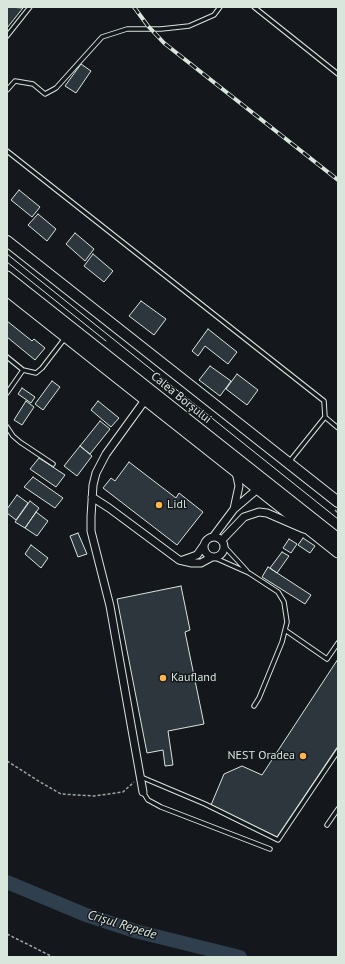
<!DOCTYPE html>
<html>
<head>
<meta charset="utf-8">
<style>
	body { margin:0 }
	#map { position:relative; width:345px; height:964px; overflow:hidden; background:#14181c; font-family:"PT Sans",sans-serif }
	canvas { display:block }
	.frame { position:absolute; inset:0; border:8px solid #d8e6dc; pointer-events:none }
</style>
</head>
<body>
<div id="map">
<canvas width="345" height="964"></canvas>
<div class="frame"></div>
</div>
<script>
const c = document.querySelector('canvas').getContext('2d');
c.lineJoin = 'round';
function shape(rows) {
  const path = new Path2D();
  for (const r of rows) {
    if (r.length === 3) {
      path.moveTo(r[0] + r[2], r[1]);
      path.arc(r[0], r[1], r[2], 0, 2 * Math.PI);
      continue;
    }
    path.moveTo(r[0], r[1]);
    for (let i = 2; i < r.length; i += 2) path.lineTo(r[i], r[i + 1]);
  }
  return path;
}
function strokePath(path, color, width, dash) {
  c.strokeStyle = color;
  c.lineWidth = width;
  c.lineCap = dash ? 'butt' : 'round';
  c.setLineDash(dash || []);
  c.stroke(path);
}
function fill(path, color) {
  c.fillStyle = color;
  c.fill(path, 'evenodd');
}
function drawText(font, color, halo, rows, align = 'center') {
  c.font = font + ' "PT Sans",sans-serif';
  c.lineWidth = 3;
  c.setLineDash([]);
  c.textBaseline = 'middle';
  c.strokeStyle = halo;
  c.fillStyle = color;
  for (const [text, x, y, turn = 0] of rows) {
    c.save();
    c.translate(x, y);
    c.rotate((+turn || 0) * Math.PI / 180);
    c.textAlign = isNaN(turn) ? turn : align;
    if (halo) c.strokeText(text, 0, 0);
    c.fillText(text, 0, 0);
    c.restore();
  }
}
const river = shape([
	[7,882,86,915,135,931,240,957]
]);
const building = shape([
	[7,7,23,8,7,28,7,7],
	[81,64,91,71,76,93,65,86,81,64],
	[19,190,40,207,32,217,11,200,19,190],
	[38,214,56,229,47,241,28,225,38,214],
	[75,233,94,249,85,261,66,244,75,233],
	[93,254,113,271,104,282,84,266,93,254],
	[141,301,166,319,154,335,129,316,141,301],
	[7,321,32,341,34,339,45,348,35,360,7,337,7,321],
	[208,329,237,352,228,364,205,346,198,356,192,351,208,329],
	[210,366,231,381,220,396,199,380,210,366],
	[237,374,258,390,247,405,226,389,237,374],
	[52,381,60,387,43,410,35,404,52,381],
	[22,388,35,397,31,403,18,394,22,388],
	[26,401,34,407,22,425,14,420,26,401],
	[98,401,119,418,111,427,91,410,98,401],
	[100,421,110,429,90,454,80,446,100,421],
	[80,446,92,456,77,476,64,466,80,446],
	[39,458,65,475,56,487,30,469,39,458],
	[129,462,176,498,179,493,203,512,177,545,103,488,111,478,115,481,129,462],
	[33,477,63,498,55,508,24,487,33,477],
	[17,495,28,503,16,520,7,513,7,509,17,495],
	[30,501,39,508,25,528,15,522,30,501],
	[36,512,48,521,37,536,25,528,36,512],
	[78,533,87,554,78,557,70,536,78,533],
	[303,538,315,546,310,553,298,545,303,538],
	[289,539,297,544,291,553,283,548,289,539],
	[31,545,48,558,41,568,25,554,31,545],
	[282,552,289,556,277,573,270,568,282,552],
	[268,567,311,595,305,604,262,577,268,567],
	[181,586,190,630,185,632,204,724,168,731,173,765,165,766,163,750,147,753,117,599,181,586],
	[338,659,338,746,277,837,211,805,224,774,242,766,262,775,338,659]
]);
const path = shape([
	[335,510,338,513],
	[7,761,40,782,61,794,94,796,123,792,134,782],
	[7,934,53,957]
]);
const lane = shape([
	[254,7,338,74],
	[7,36,30,7],
	[7,90,15,81,33,84,45,94,56,88,102,37,127,29,161,29,189,26,214,15,220,7],
	[7,151,324,401,325,417],
	[7,357,23,370,36,373,42,368,65,338],
	[7,393,23,370],
	[7,427,13,436,20,442,53,464],
	[289,462,325,417,338,428],
	[225,547,247,571],
	[213,557,249,573,278,592,284,602,287,622,282,642,259,698,254,706],
	[285,630,327,659,338,643],
	[141,777,205,804,278,840,338,751],
	[143,792,148,800,161,807,270,849],
	[327,825,338,809]
]);
const street = shape([
	[92,497,109,508,179,560,192,563,201,563,212,557],
	[234,509,261,486],
	[214,547,10],
	[213,537,234,509,239,486,236,472],
	[222,540,244,517,259,512,267,513,304,529],
	[183,560,197,555,204,545],
	[143,792,110,606,91,531,91,517,93,485,96,473,106,454,148,396]
]);
const secondary = shape([
	[7,241,338,502]
]);
const primary = shape([
	[7,277,338,539],
	[7,290,338,552]
]);
const tram = shape([
	[7,254,338,519],
	[7,262,106,341]
]);
const rail = shape([
	[134,7,148,26,164,43,338,180]
]);
const markers = [
	[159,505,4,"#ffb74d"],
	[163,678,4,"#ffb74d"],
	[303,756,4,"#ffb74d"]
];
const streetNames = [
	["Calea Borșului",181,398,39]
];
const poiNames = [
	["Lidl",167,505],
	["Kaufland",171,678],
	["NEST Oradea",295,756,"right"]
];
const waterNames = [
	["Crișul Repede",122,925,17]
];
strokePath(river, '#2f3f4d', 14);
fill(building, '#2c363c');
strokePath(building, '#d8e6dc', 1);
strokePath(lane, '#d8e6dc', 5.5);
strokePath(street, '#d8e6dc', 9);
strokePath(secondary, '#d8e6dc', 12);
strokePath(primary, '#d8e6dc', 13);
strokePath(path, '#9da8a2', 1.5, [3, 2]);
strokePath(lane, '#14181c', 3.5);
strokePath(street, '#14181c', 7);
strokePath(secondary, '#14181c', 10);
strokePath(primary, '#14181c', 11);
strokePath(tram, '#d8e6dc', 1);
strokePath(rail, '#d8e6dc', 4);
strokePath(rail, '#14181c', 2.5, [8]);
for (const [x, y, r, color] of markers) {
  const dot = new Path2D();
  dot.arc(x, y, r, 0, 2 * Math.PI);
  c.fillStyle = color;
  c.fill(dot);
  strokePath(dot, '#14181c', 1.5);
}
drawText('12px', '#d8e6dc', '#14181c', streetNames);
drawText('12px', '#d8e6dc', '#14181c', poiNames, 'left');
drawText('italic 13px', '#d8e6dc', '#14181c', waterNames);
</script>
</body>
</html>
